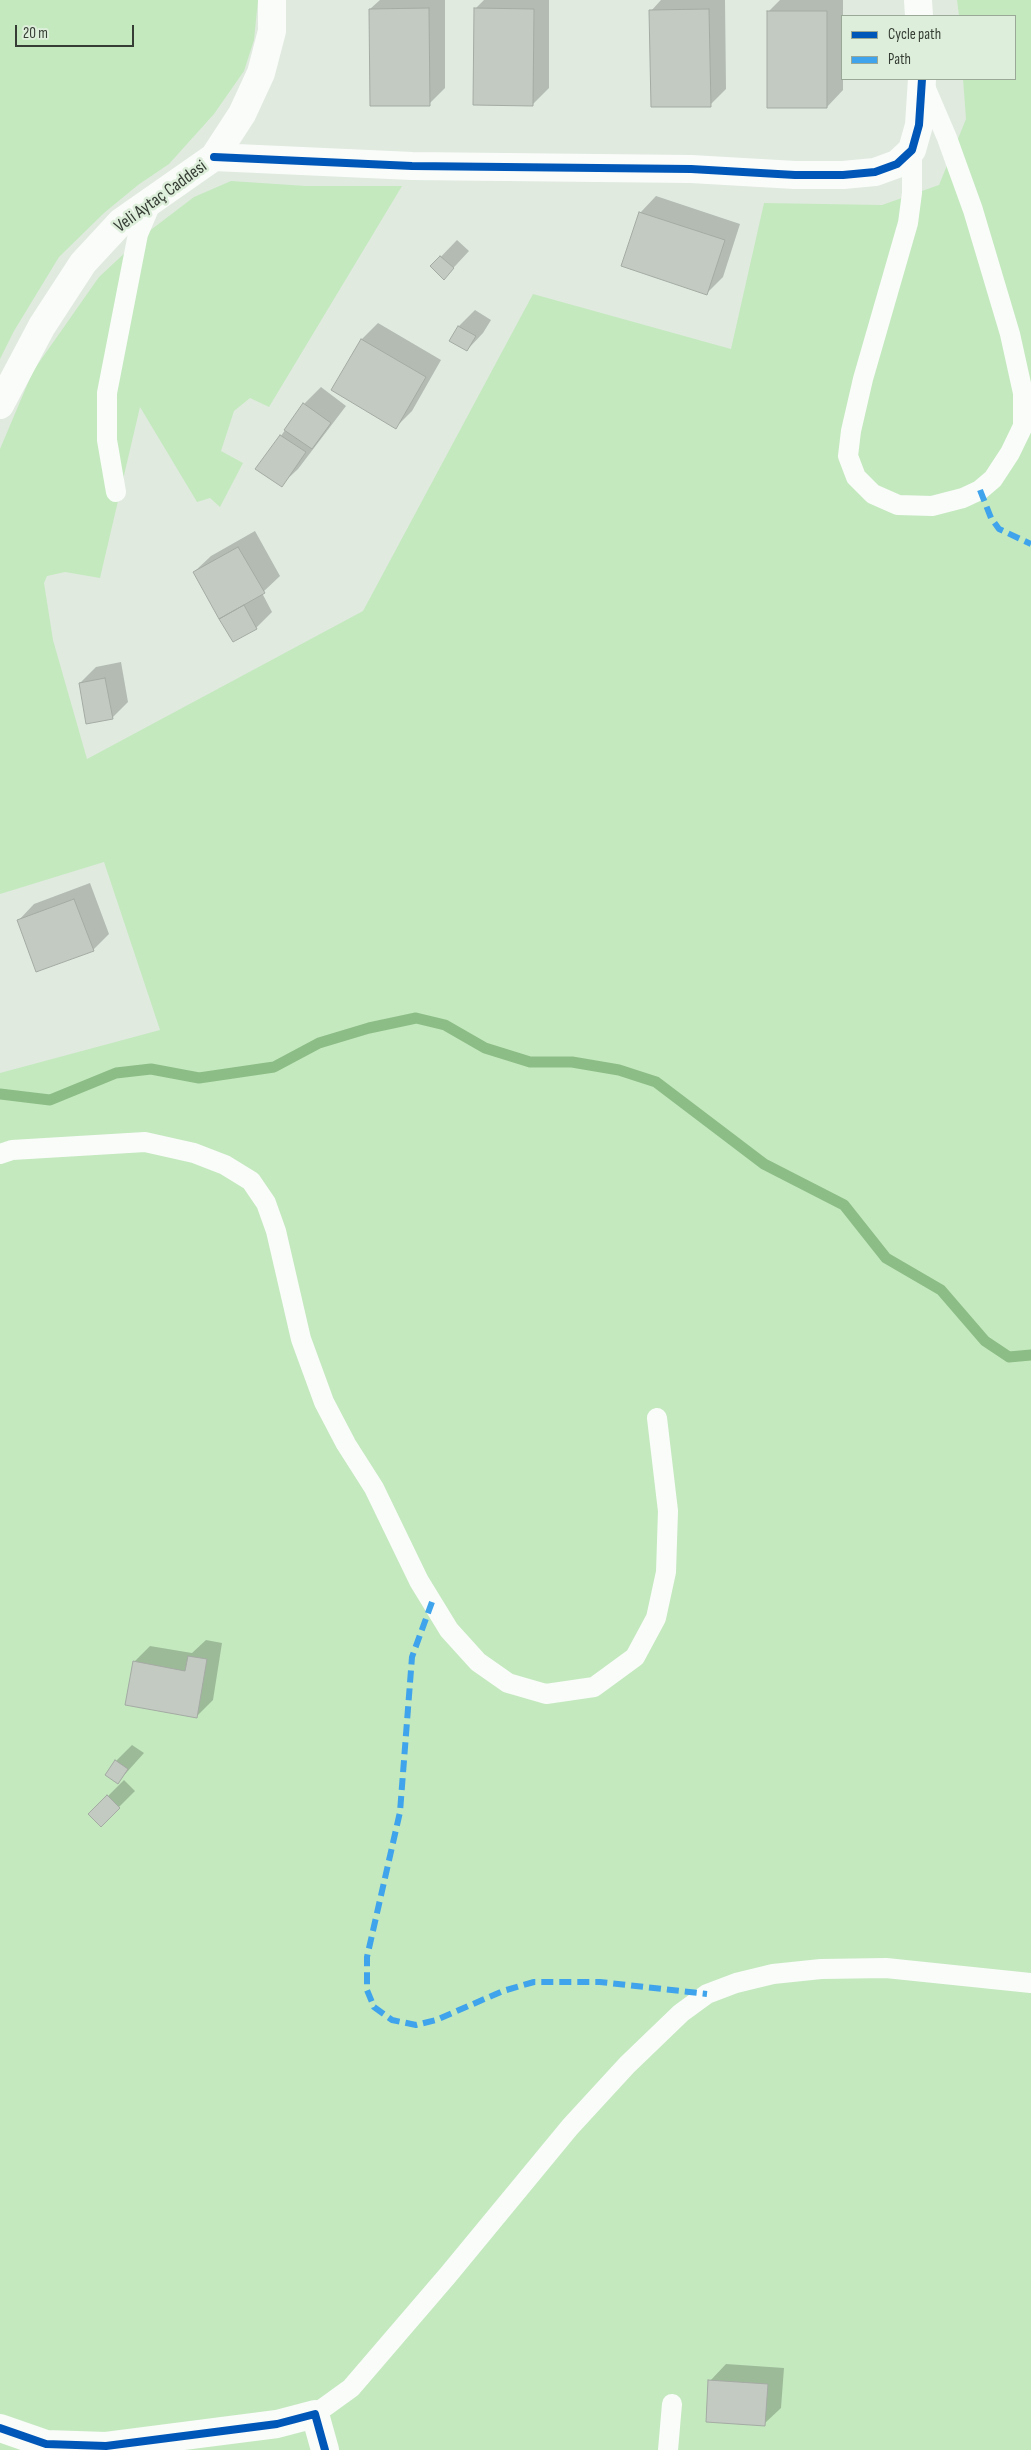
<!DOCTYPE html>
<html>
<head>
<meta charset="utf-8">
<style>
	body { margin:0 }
	#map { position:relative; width:1031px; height:2450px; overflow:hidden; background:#e0eadf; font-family:"Sofia Sans Condensed",sans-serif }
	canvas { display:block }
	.legend { position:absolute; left:841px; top:15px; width:175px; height:65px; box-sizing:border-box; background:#ddefda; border:1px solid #9aa898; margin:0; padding:6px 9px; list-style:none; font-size:15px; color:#363d35 }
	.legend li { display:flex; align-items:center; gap:10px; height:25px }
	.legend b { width:25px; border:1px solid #9aa898 }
	.scale { position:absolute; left:15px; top:25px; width:119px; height:22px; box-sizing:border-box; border:2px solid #363d35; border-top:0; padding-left:6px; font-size:15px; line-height:18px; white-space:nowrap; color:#363d35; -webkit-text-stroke:4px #ddefda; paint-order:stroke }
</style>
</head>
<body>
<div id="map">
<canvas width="1031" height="2450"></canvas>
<ul class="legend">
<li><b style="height:6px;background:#0057b8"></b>Cycle path</li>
<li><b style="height:6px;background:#3fa4eb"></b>Path</li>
</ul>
<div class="scale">20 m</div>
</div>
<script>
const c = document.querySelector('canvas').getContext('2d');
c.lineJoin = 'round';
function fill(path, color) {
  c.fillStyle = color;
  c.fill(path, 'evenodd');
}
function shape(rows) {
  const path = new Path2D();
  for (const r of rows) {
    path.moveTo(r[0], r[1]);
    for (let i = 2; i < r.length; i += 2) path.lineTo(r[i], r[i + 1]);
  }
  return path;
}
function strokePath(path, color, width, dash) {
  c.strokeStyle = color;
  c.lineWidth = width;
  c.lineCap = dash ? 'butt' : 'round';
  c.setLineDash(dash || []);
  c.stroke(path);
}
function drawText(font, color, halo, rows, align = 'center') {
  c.font = font + ' "Sofia Sans Condensed",sans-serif';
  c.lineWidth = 5;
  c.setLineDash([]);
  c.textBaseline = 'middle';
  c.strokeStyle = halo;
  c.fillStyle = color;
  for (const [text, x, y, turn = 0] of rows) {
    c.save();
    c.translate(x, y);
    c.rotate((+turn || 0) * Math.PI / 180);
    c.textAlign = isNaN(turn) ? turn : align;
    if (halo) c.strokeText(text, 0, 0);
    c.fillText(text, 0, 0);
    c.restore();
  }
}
const green = shape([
	[0,0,258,0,254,40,244,71,214,114,169,164,138,185,104,213,59,257,14,331,0,359],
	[957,0,1031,0,1031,2450,0,2450,0,1073,160,1030,104,862,0,894,0,449,33,371,99,277,144,235,194,197,231,181,306,186,402,186,269,407,250,398,234,411,221,451,243,463,220,507,210,498,197,502,140,407,100,578,65,572,47,576,44,583,53,640,87,759,363,611,533,294,731,349,764,203,882,205,939,185,966,119,963,79,1015,79,1015,16,959,16]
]);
const shadow = shape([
	[380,0,445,0,445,88,429,104,370,9],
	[484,0,549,0,549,88,533,104,475,9],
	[661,0,725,0,726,89,710,105,651,11],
	[780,0,843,0,843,90,827,107,769,11],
	[656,196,740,224,723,277,707,293,640,213],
	[457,240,469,251,444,278,432,266],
	[475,310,491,320,483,333,467,350,451,340,459,326],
	[378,323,441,360,412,411,396,427,333,390,362,339],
	[321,387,346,406,298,469,281,485,257,469,304,404],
	[255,531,280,576,262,593,272,612,256,628,233,640,194,572,211,556],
	[121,662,128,702,112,718,80,683,96,667],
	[90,883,109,934,93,950,18,921,34,904],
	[206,1640,222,1643,213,1700,197,1716,134,1662,150,1646,192,1653],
	[132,1745,144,1753,118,1782,116,1761],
	[124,1780,135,1791,101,1825,90,1814],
	[726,2364,784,2368,781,2408,764,2424,710,2381]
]);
const stream = shape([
	[0,1094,50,1100,116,1073,151,1069,199,1078,274,1067,319,1043,369,1028,416,1018,445,1025,485,1048,530,1062,572,1062,619,1070,656,1082,764,1164,844,1205,886,1258,941,1290,985,1341,1009,1357,1031,1355]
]);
const building = shape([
	[429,8,430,106,370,106,369,9,429,8],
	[474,8,534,9,533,106,473,105,474,8],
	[709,9,711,107,651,107,649,10,709,9],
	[767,11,827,11,827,108,767,108,767,11],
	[639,212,725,240,707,295,621,266,639,212],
	[440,256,454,268,444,280,430,266,440,256],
	[458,326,476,336,467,351,449,341,458,326],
	[361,339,426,377,396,429,331,390,361,339],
	[303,403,331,423,312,449,284,430,303,403],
	[280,435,306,452,282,487,255,469,280,435],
	[238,547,265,593,219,619,193,572,238,547],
	[244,605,257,629,233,642,219,619,244,605],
	[105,678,113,719,86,724,79,683,105,678],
	[74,899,94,951,36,972,17,920,74,899],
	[188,1656,207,1659,197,1718,125,1705,133,1661,185,1671,188,1656],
	[115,1760,128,1769,118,1784,105,1775,115,1760],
	[107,1795,120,1808,101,1827,88,1814,107,1795],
	[708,2380,768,2384,765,2426,706,2422,708,2380]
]);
const lane = shape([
	[912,150,912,193,908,223,863,379,851,431,848,456,856,477,873,494,898,505,932,506,963,498,980,490,993,479,1010,453,1023,426,1023,393,1010,334,973,210,947,138,923,82],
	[116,492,107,440,107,393,138,234,153,199],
	[0,1154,12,1150,145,1142,194,1153,225,1165,251,1181,266,1203,276,1231,301,1339,324,1402,346,1444,374,1488,419,1581,449,1630,478,1662,508,1683,546,1694,594,1687,635,1657,656,1618,666,1572,668,1511,657,1418],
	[315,2414,351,2388,448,2275,570,2127,627,2065,681,2013,707,1994,736,1983,773,1974,821,1969,886,1968,1031,1983],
	[668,2450,672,2404]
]);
const street = shape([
	[918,0,919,16],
	[214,157,412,166,691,169,795,175,843,175,875,172,897,164,912,150,919,125,922,79],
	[0,405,42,326,83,263,121,222,214,157,242,114,261,73,272,31,272,0],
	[0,2428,46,2444,106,2446,277,2424,315,2414,325,2450]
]);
const quiet = shape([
	[980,490,991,518,999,529,1031,544],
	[432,1602,412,1657,400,1812,367,1957,367,1990,374,2007,392,2020,416,2025,436,2020,503,1991,534,1982,600,1982,707,1994]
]);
const cycleway = shape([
	[214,157,412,166,691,169,795,175,843,175,875,172,897,164,912,150,919,125,922,79],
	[0,2428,46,2444,106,2446,277,2424,315,2414,325,2450]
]);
const streetNames = [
	["Veli Aytaç Caddesi",161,197,-36]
];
fill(green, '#c4e9bf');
fill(shadow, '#0003');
strokePath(stream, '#8dbd86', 11);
fill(building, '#c2cac1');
strokePath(building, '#a4aba3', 1);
strokePath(lane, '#fafcfa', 20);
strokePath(street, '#fafcfa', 28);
strokePath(quiet, '#3fa4eb', 6, [12, 6]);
strokePath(cycleway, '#0057b8', 8);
drawText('18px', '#363d35', '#ddefda', streetNames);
</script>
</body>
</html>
